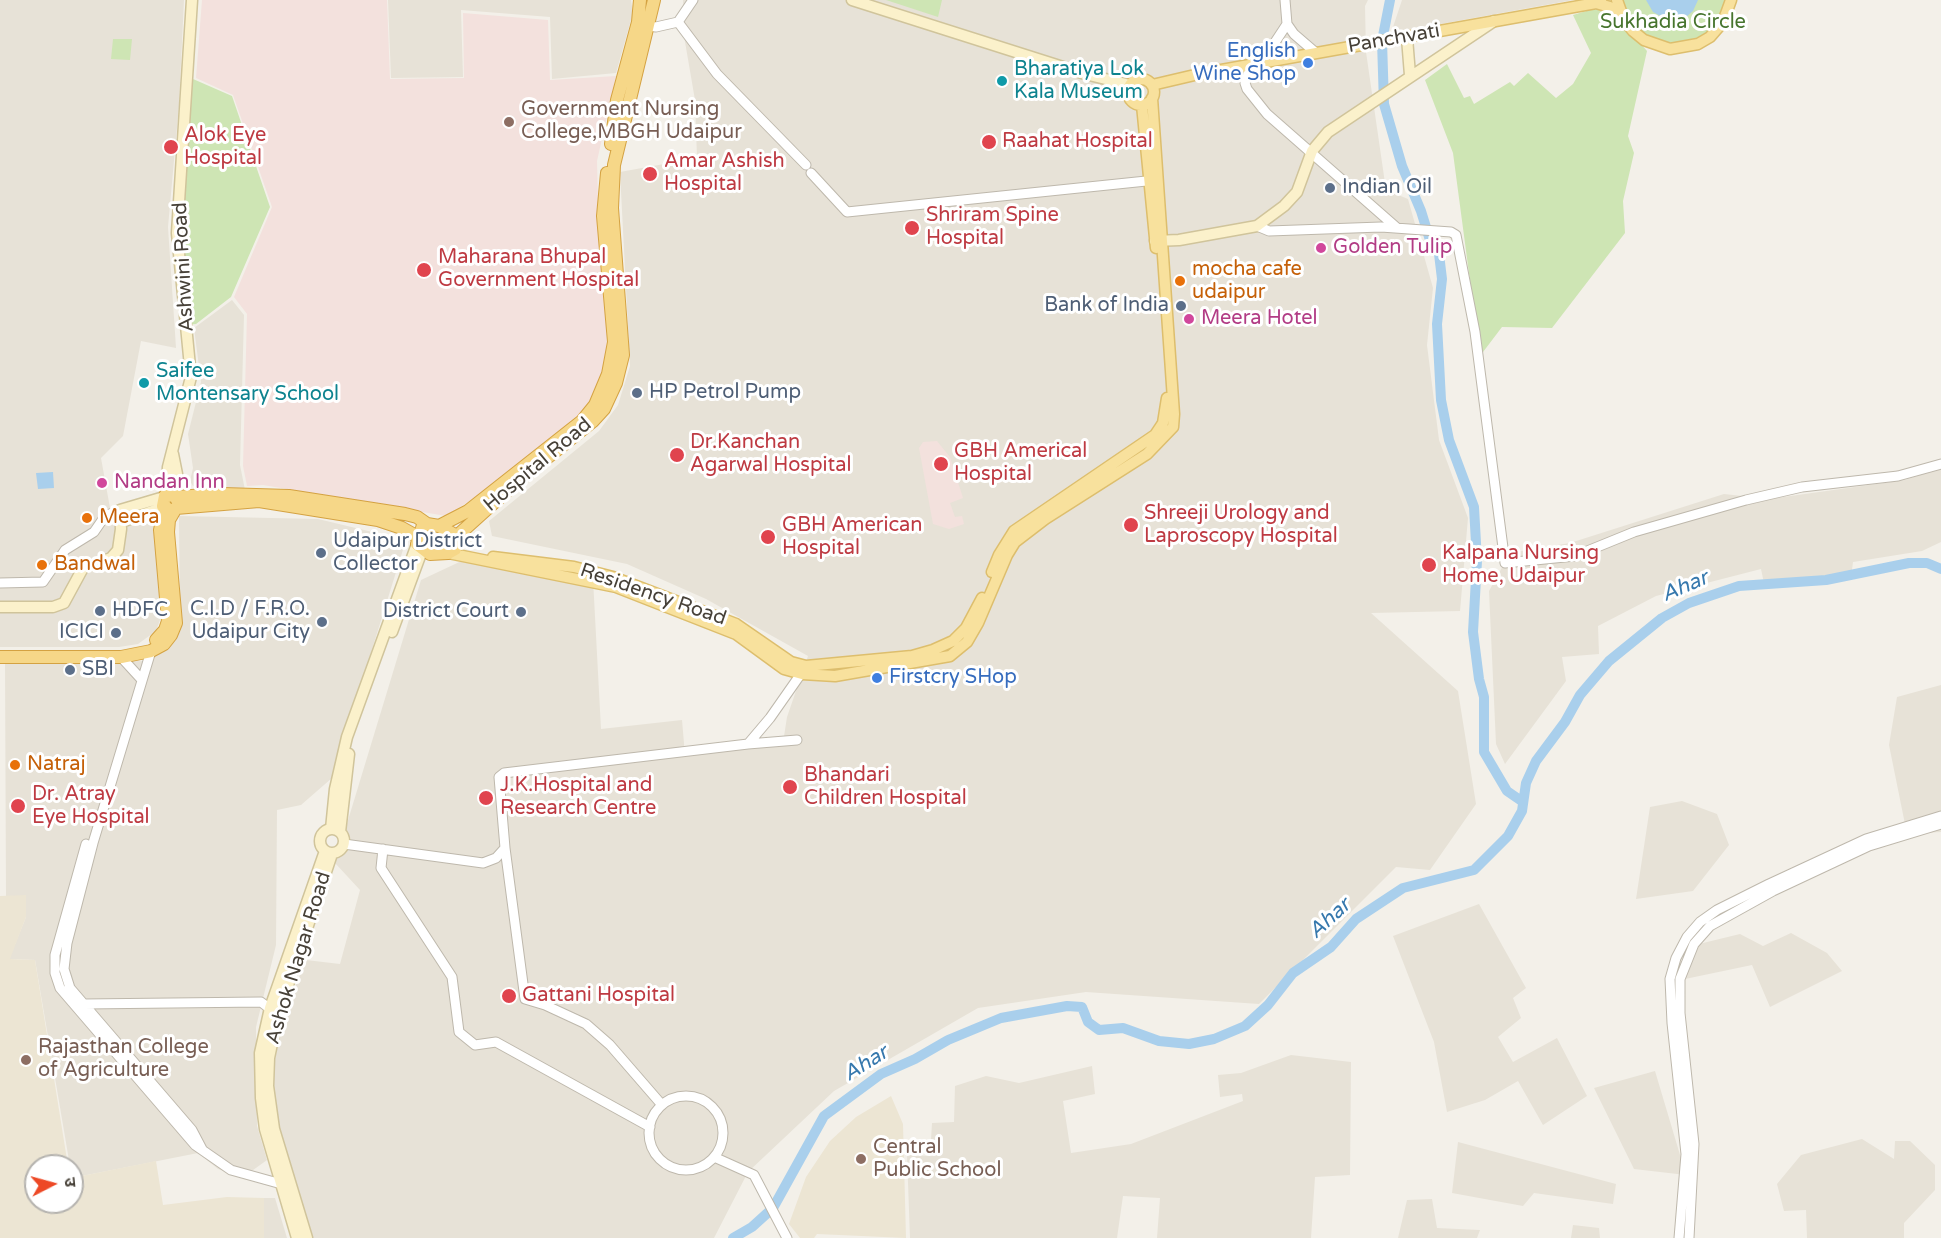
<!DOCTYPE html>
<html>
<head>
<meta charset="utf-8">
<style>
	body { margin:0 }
	#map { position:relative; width:1941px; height:1238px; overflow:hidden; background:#f3f0e9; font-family:"Varela Round","Noto Sans Devanagari",sans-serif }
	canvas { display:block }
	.north { position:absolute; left:24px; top:1154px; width:60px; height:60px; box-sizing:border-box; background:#fff; border:2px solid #b5b3af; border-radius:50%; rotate:84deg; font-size:16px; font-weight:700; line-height:24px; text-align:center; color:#474138 }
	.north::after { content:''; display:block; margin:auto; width:21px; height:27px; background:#ed4926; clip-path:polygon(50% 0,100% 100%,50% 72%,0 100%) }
</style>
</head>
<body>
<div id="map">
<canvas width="1941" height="1238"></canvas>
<div class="north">उ</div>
</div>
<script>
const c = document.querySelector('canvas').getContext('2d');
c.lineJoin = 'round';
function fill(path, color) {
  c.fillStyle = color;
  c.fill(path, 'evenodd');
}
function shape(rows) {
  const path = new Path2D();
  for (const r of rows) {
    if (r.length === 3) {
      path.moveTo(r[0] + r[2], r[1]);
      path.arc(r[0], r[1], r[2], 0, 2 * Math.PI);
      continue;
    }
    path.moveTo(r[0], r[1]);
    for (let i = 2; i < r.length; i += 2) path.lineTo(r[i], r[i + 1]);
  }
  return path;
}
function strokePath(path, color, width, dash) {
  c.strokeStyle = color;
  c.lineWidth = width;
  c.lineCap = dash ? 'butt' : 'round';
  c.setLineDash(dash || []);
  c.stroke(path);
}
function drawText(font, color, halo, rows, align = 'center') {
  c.font = font + ' "Varela Round",sans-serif';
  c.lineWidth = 6;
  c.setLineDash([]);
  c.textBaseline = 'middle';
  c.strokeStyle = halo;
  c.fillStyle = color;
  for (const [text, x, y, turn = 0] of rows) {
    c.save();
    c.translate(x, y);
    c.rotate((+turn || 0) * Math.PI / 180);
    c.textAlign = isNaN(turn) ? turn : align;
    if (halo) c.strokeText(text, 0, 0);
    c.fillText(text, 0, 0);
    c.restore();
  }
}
const residential = shape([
	[0,0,184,0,179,105,168,227,176,348,141,341,123,436,101,458,110,508,135,520,156,517,160,620,156,631,138,644,119,647,0,647],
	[388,0,631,0,633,13,616,73,552,79,550,17,461,10,463,77,391,78],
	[683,0,1368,0,1365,6,1366,52,1386,190,1408,199,1433,288,1427,345,1439,440,1468,518,1460,611,1371,613,1458,691,1476,804,1430,870,1396,867,1259,1004,1086,992,978,1008,834,1091,748,1172,714,1238,309,1238,284,1154,271,1077,285,1012,306,960,340,964,360,890,335,863,421,580,470,557,593,579,601,729,682,720,685,755,783,743,787,717,808,656,706,599,627,564,492,536,489,521,599,431,618,405,630,366,620,172,697,158,695,100,684,36],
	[1402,0,1573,0,1391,33],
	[232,300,244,315,240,465,245,490,204,490,193,486,190,481,193,468,188,434,201,382,194,328],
	[1941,468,1941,542,1922,551,1853,562,1851,578,1765,588,1761,569,1656,596,1598,626,1599,654,1562,657,1566,681,1505,764,1496,744,1489,591,1510,553,1570,543,1724,494,1769,499,1905,480],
	[179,516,318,519,406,540,332,778,301,805,277,810,276,945,256,1027,257,1126,267,1160,242,1178,218,1169,198,1153,72,1178,35,960,9,959,26,917,26,896,6,896,5,663,147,661,170,648,180,626],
	[1941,685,1941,832,1907,834,1889,745,1897,697],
	[1682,801,1717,814,1729,845,1693,891,1636,899,1650,807],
	[1479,904,1526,988,1513,998,1521,1018,1498,1037,1513,1062,1557,1038,1587,1096,1543,1125,1518,1081,1485,1100,1447,1112,1434,1042,1393,936],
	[1791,933,1827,953,1842,971,1770,1007,1752,965,1685,979,1699,944,1740,934,1763,946],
	[1291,1055,1351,1062,1350,1175,1315,1177,1311,1238,1157,1238,1160,1198,1123,1196,1117,1238,910,1238,907,1155,930,1156,932,1123,954,1122,955,1086,986,1076,1019,1083,1092,1066,1095,1094,1063,1101,1071,1153,1131,1144,1243,1101,1242,1094,1220,1097,1218,1075,1241,1073],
	[1655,1071,1686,1175,1634,1169,1594,1088],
	[1862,1139,1894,1159,1895,1141,1910,1141,1935,1165,1935,1190,1904,1223,1904,1238,1807,1238,1806,1210,1784,1211,1777,1184,1801,1155],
	[1458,1142,1616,1184,1613,1204,1534,1193,1523,1206,1452,1193],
	[264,1198,275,1198,287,1238,264,1238],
	[1432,1199,1437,1228,1480,1230,1477,1238,1398,1238,1407,1200],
	[1573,1225,1599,1228,1600,1238,1571,1238]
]);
const education = shape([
	[26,895,26,917,10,959,35,960,68,1166,36,1166,36,1202,72,1202,72,1178,156,1161,163,1205,227,1197,264,1198,264,1238,0,1238,0,896],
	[891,1096,903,1124,906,1238,817,1234,814,1238,800,1238,789,1224,806,1177,830,1141,856,1117]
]);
const medical = shape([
	[202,0,387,0,390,79,464,78,463,13,548,20,550,80,616,76,597,161,599,243,607,330,606,360,593,400,574,421,471,500,446,516,263,485,247,486,243,466,247,314,234,297,272,207,233,95,196,78],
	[937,441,950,457,963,498,950,503,955,517,962,516,964,524,949,529,933,524,919,448,923,442]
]);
const green = shape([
	[886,0,942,0,938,17],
	[1621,0,1726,0,1720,18,1707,33,1699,39,1670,45,1650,40,1629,22],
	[1593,9,1612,11,1647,51,1628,136,1634,153,1623,201,1625,233,1552,328,1502,327,1480,356,1453,153,1425,80,1447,64,1464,98,1470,96,1474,104,1510,82,1514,86,1528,73,1556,98,1573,84,1591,53,1573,15],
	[113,39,132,39,130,60,111,59],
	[193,79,232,96,270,207,231,297,196,324,186,325,178,221]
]);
const water = shape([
	[1646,0,1698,0,1693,11,1686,17,1668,20,1653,12],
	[53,472,54,488,38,489,36,473]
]);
const river = shape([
	[1390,0,1382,41,1384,104,1402,166,1421,211,1429,237,1439,254,1442,279,1437,324,1441,400,1449,440,1474,507,1477,561,1473,632,1479,679,1484,697,1484,752,1507,791,1523,802],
	[733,1238,752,1227,773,1208,824,1116,881,1074,915,1059,948,1040,1001,1018,1067,1006,1082,1007,1088,1022,1099,1030,1123,1028,1159,1041,1189,1044,1214,1039,1245,1026,1268,1005,1293,973,1331,947,1356,919,1403,888,1474,870,1508,836,1522,811,1526,783,1536,761,1565,722,1580,695,1609,661,1662,618,1689,603,1739,586,1826,580,1909,563,1927,563,1941,569]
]);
const tertiary = shape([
	[1285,0,1287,24,1294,34,1316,53],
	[678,22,717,74,806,165],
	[647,26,656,27,678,22,693,0],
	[1260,65,1287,24],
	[1251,66,1245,83,1247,89,1267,114,1397,228],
	[811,173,847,212,1156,180],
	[1257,226,1269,231,1381,227,1451,232,1456,235,1475,332,1505,563,1575,556,1634,532,1746,500,1802,487,1898,476,1941,464],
	[0,583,43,582,65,550,94,532,105,516,120,510],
	[151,651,93,843,67,943,64,969,70,988,192,1130,202,1149],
	[121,657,142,680],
	[748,744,797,740],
	[86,844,55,955,55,973,60,988,195,1145,231,1170,285,1185],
	[344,844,483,863,496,858,505,848,499,777,504,773,748,744,770,718,805,668],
	[505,848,525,999,545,1005,586,1024,610,1045,662,1105],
	[383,849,381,868,452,977,459,1032,475,1045,496,1042,650,1127],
	[84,1004,261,1002,274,1012],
	[686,1133,37],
	[714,1157,754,1175,787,1238],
	[1679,1238,1686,1154,1672,1023,1670,979,1676,958,1687,937,1700,922,1717,910,1769,884,1866,839,1941,816],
	[1689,1238,1694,1144,1680,1013,1680,979,1694,944,1710,926,1773,891,1869,846,1941,824]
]);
const secondary = shape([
	[852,0,1085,74,1130,85],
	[1407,38,1410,75],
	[1155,241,1179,240,1257,226,1284,206,1297,192,1312,151,1328,132,1494,21],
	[173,454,177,474,174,495],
	[166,496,168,467,191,377,177,233,192,0],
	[121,522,164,507],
	[0,607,53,607,64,603,83,568,111,558,118,550,121,529,120,510,164,497],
	[392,632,423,548],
	[332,841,12],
	[331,829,335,789,347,737,417,544],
	[340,832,349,754],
	[297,1238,265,1129,261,1098,260,1053,270,1008,325,851],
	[307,1238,274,1129,268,1086,269,1058,278,1015,332,854]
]);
const primary = shape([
	[1617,0,1624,20,1633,31,1644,40,1670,49,1698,44,1710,37,1723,22,1731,0],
	[1596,3,1610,7,1622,18],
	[1141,92,13],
	[1152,85,1199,74,1596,3,1601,0],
	[1142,105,1156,248],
	[448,553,616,587,736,634,784,669,802,674,835,676,950,656,967,642,978,623,1007,555,1015,542,1045,519,1147,454,1173,427,1174,414,1152,98],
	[493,557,574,567,613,577,736,624,791,662,806,666,912,656,933,650,953,641,966,628,982,598],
	[992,572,999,555,1014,531,1155,435,1163,423,1167,398]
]);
const trunk = shape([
	[611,144,617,100,638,22,640,0],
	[176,497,223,494,289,496,405,514,417,517,427,524],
	[170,510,163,506,165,496,174,495,179,503],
	[427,524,439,526,457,536,455,549,448,553,430,554,417,544,423,525,427,524],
	[439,526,468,511,582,421,595,405,608,374,614,342,603,216,607,173],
	[457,536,518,481,593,421,604,409,616,383,623,355,612,208,614,165,654,0],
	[156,640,165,630,168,621,160,530,165,508],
	[0,657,121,657,151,651,164,644,171,635,176,623,168,532,169,520,176,508,259,501,378,520,402,528,418,537]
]);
const markers = [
	[1308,63,6,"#3f7fe0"],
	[1002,81,6,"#0f9aa8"],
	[509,122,6,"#8d6e63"],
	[989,142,8,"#e0444e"],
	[171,147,8,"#e0444e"],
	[650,174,8,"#e0444e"],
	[1330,188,6,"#5c6f8a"],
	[912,228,8,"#e0444e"],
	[1321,248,6,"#d1479c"],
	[424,270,8,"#e0444e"],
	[1180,281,6,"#e8710a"],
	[1181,306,6,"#5c6f8a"],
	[1189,319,6,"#d1479c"],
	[144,383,6,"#0f9aa8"],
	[637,393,6,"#5c6f8a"],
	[677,455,8,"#e0444e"],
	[941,464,8,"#e0444e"],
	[102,483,6,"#d1479c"],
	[87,518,6,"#e8710a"],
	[1131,525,8,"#e0444e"],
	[768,537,8,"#e0444e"],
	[321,553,6,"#5c6f8a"],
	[42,565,6,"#e8710a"],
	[1429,565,8,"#e0444e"],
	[100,611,6,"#5c6f8a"],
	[521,612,6,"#5c6f8a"],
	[322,622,6,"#5c6f8a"],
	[116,633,6,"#5c6f8a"],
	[70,670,6,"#5c6f8a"],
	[877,678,6,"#3f7fe0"],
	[15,765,6,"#e8710a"],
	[790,787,8,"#e0444e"],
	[486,798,8,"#e0444e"],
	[18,806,8,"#e0444e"],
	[509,996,8,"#e0444e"],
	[26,1060,6,"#8d6e63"],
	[861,1159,6,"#8d6e63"]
];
const parkNames = [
	["Sukhadia Circle",1673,23]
];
const streetNames = [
	["Panchvati",1394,39,-10],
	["Ashwini Road",184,267,-93],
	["Hospital Road",538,465,-40],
	["Residency Road",653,595,19],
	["Ashok Nagar Road",299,958,-73]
];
const shopNames = [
	["English",1296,52],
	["Wine Shop",1296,75],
	["Firstcry SHop",889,678,"left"]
];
const cultureNames = [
	["Bharatiya Lok",1014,70],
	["Kala Museum",1014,93],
	["Saifee",156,372],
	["Montensary School",156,395]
];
const educationNames = [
	["Government Nursing",521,110],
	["College,MBGH Udaipur",521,133],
	["Rajasthan College",38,1048],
	["of Agriculture",38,1071],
	["Central",873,1148],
	["Public School",873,1171]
];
const healthNames = [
	["Alok Eye",184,136],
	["Hospital",184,159],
	["Raahat Hospital",1002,142],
	["Amar Ashish",664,162],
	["Hospital",664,185],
	["Shriram Spine",926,216],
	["Hospital",926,239],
	["Maharana Bhupal",438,258],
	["Government Hospital",438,281],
	["Dr.Kanchan",690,443],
	["Agarwal Hospital",690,466],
	["GBH Americal",954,452],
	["Hospital",954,475],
	["Shreeji Urology and",1144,514],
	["Laproscopy Hospital",1144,537],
	["GBH American",782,526],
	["Hospital",782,549],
	["Kalpana Nursing",1442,554],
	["Home, Udaipur",1442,577],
	["Bhandari",804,776],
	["Children Hospital",804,799],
	["J.K.Hospital and",500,786],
	["Research Centre",500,809],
	["Dr. Atray",32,795],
	["Eye Hospital",32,818],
	["Gattani Hospital",522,996]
];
const serviceNames = [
	["Indian Oil",1342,188],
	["Bank of India",1169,306,"right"],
	["HP Petrol Pump",649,393],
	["Udaipur District",333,542],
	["Collector",333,565],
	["C.I.D / F.R.O.",310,610,"right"],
	["Udaipur City",310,633,"right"],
	["HDFC",112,611],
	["District Court",509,612,"right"],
	["ICICI",104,633,"right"],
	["SBI",82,670]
];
const hotelNames = [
	["Golden Tulip",1333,248],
	["Meera Hotel",1201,319],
	["Nandan Inn",114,483]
];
const foodNames = [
	["mocha cafe",1192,270],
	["udaipur",1192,293],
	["Meera",99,518],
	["Bandwal",54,565],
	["Natraj",27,765]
];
const waterNames = [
	["Ahar",1685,587,-23],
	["Ahar",1330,919,-42],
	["Ahar",866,1064,-32]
];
fill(residential, '#e7e2d7');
fill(education, '#ece5d3');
fill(medical, '#f3e1dd');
fill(green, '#cee5b4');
fill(water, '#a9cfec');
strokePath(river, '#a9cfec', 10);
strokePath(tertiary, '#beb8ac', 11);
strokePath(secondary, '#d0c49b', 13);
strokePath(primary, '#ddbe6d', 13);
strokePath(trunk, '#d4a242', 14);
strokePath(tertiary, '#fff', 9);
strokePath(secondary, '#fbf1cb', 10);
strokePath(primary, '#f8e19d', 10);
strokePath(trunk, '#f6d788', 12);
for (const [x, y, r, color] of markers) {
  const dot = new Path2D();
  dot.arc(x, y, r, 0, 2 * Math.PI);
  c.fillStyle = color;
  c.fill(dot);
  strokePath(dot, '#fff', 2);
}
drawText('20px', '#47752e', '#fff', parkNames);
drawText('20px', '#474138', '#fff', streetNames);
drawText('20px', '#366cbe', '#fff', shopNames, 'right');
drawText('20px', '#0d838f', '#fff', cultureNames, 'left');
drawText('20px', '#785e54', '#fff', educationNames, 'left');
drawText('20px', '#be3a42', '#fff', healthNames, 'left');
drawText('20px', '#4e5e75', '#fff', serviceNames, 'left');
drawText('20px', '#b23c85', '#fff', hotelNames, 'left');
drawText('20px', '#c56008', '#fff', foodNames, 'left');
drawText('italic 21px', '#3678ad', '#fff', waterNames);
</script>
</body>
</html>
